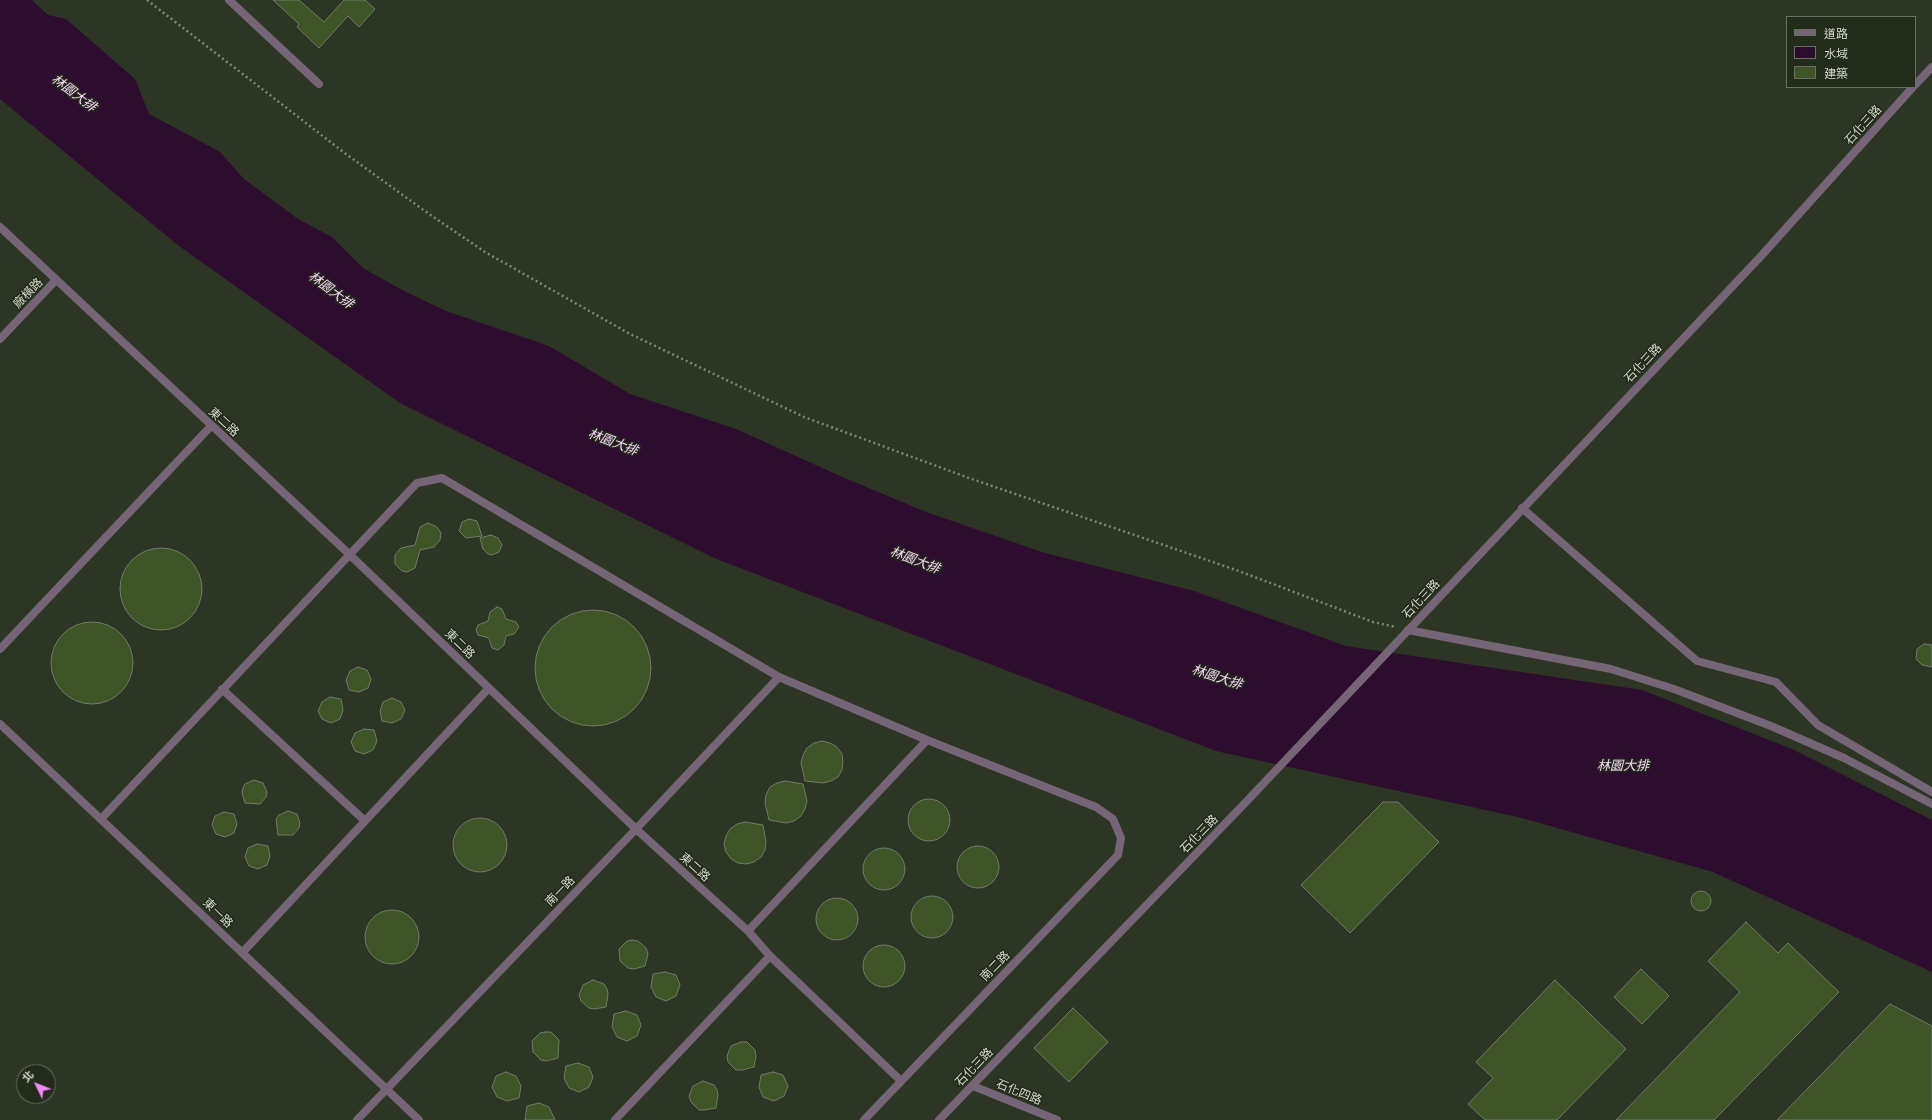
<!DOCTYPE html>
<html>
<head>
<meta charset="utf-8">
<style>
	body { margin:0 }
	#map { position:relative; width:1932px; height:1120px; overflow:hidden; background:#2d3525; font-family:Commissioner,"Noto Sans TC",sans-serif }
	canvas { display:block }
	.legend { position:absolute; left:1786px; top:16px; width:130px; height:72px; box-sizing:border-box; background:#232b1b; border:1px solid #697063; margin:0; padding:5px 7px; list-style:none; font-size:12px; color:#d3d8ce }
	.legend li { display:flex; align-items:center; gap:8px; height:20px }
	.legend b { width:20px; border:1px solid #697063 }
	.north { position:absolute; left:16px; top:1064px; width:40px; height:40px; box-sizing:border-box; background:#232b1b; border:1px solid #697063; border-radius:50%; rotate:313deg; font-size:11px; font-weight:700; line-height:16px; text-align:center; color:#d3d8ce }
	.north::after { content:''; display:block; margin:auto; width:14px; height:18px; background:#f08bf6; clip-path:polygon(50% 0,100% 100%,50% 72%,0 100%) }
</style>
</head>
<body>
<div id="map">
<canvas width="1932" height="1120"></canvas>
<ul class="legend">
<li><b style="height:5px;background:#766576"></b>道路</li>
<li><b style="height:11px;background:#2d0c2f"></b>水域</li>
<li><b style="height:11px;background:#3e5527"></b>建築</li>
</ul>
<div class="north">北</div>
</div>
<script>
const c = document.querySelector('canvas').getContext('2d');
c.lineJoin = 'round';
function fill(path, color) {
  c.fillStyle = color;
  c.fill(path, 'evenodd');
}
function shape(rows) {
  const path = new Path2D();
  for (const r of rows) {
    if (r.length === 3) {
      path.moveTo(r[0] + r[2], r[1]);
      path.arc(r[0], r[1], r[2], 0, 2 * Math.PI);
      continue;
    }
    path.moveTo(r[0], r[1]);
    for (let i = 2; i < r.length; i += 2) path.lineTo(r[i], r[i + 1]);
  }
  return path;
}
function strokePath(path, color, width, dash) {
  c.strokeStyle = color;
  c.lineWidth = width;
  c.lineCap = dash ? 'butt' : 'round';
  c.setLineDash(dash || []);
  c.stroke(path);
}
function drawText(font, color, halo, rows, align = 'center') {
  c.font = font + ' Commissioner,"Noto Sans TC",sans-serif';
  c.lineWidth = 3;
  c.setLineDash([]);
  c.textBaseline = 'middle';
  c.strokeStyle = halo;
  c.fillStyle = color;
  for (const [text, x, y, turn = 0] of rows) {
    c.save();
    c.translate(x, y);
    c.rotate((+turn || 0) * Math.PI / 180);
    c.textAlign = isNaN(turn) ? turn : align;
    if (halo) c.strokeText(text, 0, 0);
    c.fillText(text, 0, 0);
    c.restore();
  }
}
const water = shape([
	[0,0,32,0,48,15,66,19,135,79,149,114,220,152,244,179,298,219,332,237,363,268,404,291,446,311,549,346,630,394,736,429,840,476,926,512,1045,553,1194,591,1346,646,1642,690,1792,749,1932,820,1932,972,1713,872,1522,818,1216,751,714,558,400,403,179,246,0,99]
]);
const building = shape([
	[273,0,299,0,324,22,344,0,365,0,375,9,359,27,348,16,319,48,297,27,299,24,273,0],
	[469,519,477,521,482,536,466,538,459,531,462,522,469,519],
	[428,523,437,527,441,533,440,540,434,547,420,550,415,568,407,572,402,571,395,564,395,555,401,548,415,545,420,527,428,523],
	[491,535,498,538,502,545,499,552,492,555,488,554,483,549,480,538,491,535],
	[161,589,41],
	[497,607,502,609,506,619,516,622,519,627,514,634,506,636,504,645,498,650,492,648,489,638,478,635,476,630,478,625,488,621,490,612,497,607],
	[593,668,58],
	[92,663,41],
	[1924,644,1932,645,1932,667,1922,665,1916,659,1917,649,1924,644],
	[358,667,367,670,371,679,368,688,359,692,349,690,346,680,350,671,358,667],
	[330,697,341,699,343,710,340,719,331,723,322,719,318,711,322,702,330,697],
	[392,698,401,702,405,710,401,719,392,723,382,721,380,711,383,702,392,698],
	[364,729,374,730,377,741,373,750,364,754,355,751,351,742,355,733,364,729],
	[822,741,830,743,837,747,842,754,843,762,842,770,838,777,831,781,823,783,805,781,801,763,803,755,807,748,814,743,822,741],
	[254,780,263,783,267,792,266,797,260,804,245,803,242,793,243,788,245,784,254,780],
	[785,781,803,784,807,801,805,809,801,816,794,821,786,823,769,820,765,803,766,795,770,787,777,783,785,781],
	[929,820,21],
	[1383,802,1398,802,1439,842,1350,933,1301,885,1383,802],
	[288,811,297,814,300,823,299,828,293,835,278,835,276,819,279,815,288,811],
	[224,812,234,814,237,824,234,833,225,837,216,834,212,825,215,816,224,812],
	[480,845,27],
	[745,822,763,825,766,842,765,850,761,857,754,862,746,864,738,863,731,859,726,852,724,844,726,836,730,829,737,824,745,822],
	[257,844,268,846,270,856,267,865,258,869,249,866,245,857,248,848,257,844],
	[978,867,21],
	[884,869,21],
	[1701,901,10],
	[932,917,21],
	[837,919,21],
	[392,937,27],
	[1746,922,1778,953,1788,943,1839,992,1714,1120,1616,1120,1740,992,1708,961,1746,922],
	[632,940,638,941,646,948,648,954,645,966,634,969,628,968,620,961,619,949,627,941,632,940],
	[884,966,21],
	[1641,969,1669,996,1642,1024,1614,997,1641,969],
	[665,972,676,975,680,985,676,996,666,1001,656,997,651,987,653,974,665,972],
	[593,980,604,984,607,989,608,994,606,1007,594,1009,589,1008,581,1001,579,995,583,985,593,980],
	[1555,980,1626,1049,1557,1120,1485,1120,1468,1104,1493,1078,1476,1062,1555,980],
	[1890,1004,1932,1026,1932,1120,1777,1120,1890,1004],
	[1073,1008,1108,1042,1069,1082,1034,1048,1073,1008],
	[626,1011,637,1015,641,1025,637,1036,627,1041,617,1037,612,1027,614,1014,626,1011],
	[545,1032,551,1032,559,1040,558,1058,546,1061,541,1060,533,1052,532,1041,540,1033,545,1032],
	[741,1042,747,1042,755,1050,756,1056,754,1067,742,1070,736,1070,728,1062,727,1056,731,1046,741,1042],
	[578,1063,589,1067,593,1077,589,1087,579,1092,569,1088,564,1078,566,1066,578,1063],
	[506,1072,516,1076,521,1086,519,1098,507,1101,497,1097,492,1087,496,1076,506,1072],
	[773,1072,783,1075,788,1086,784,1096,774,1101,763,1097,759,1087,761,1075,773,1072],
	[703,1081,714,1085,717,1090,718,1095,716,1108,704,1110,699,1110,691,1102,689,1096,693,1086,703,1081],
	[539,1103,549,1107,555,1120,525,1120,527,1106,539,1103]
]);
const path = shape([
	[147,0,346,154,429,214,485,252,630,334,804,417,969,478,1236,570,1373,622,1396,627]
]);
const service = shape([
	[229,0,319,84],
	[0,227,349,554,636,829,748,931,770,956,901,1081],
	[0,339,56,280],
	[1522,508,1697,661,1776,682,1818,725,1932,792],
	[1408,630,1611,669,1674,689,1771,726,1844,758,1932,804],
	[0,649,211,426],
	[222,689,365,821],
	[0,724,419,1120],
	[101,819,417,483,442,478,779,677,927,740,1096,807,1113,819,1121,838,1118,855,864,1120],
	[748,931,927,740],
	[242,953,489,688],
	[357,1120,636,829,779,677],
	[615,1120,770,956]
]);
const minor = shape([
	[973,1086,1057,1120]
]);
const tertiary = shape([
	[1915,85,1932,67],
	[939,1120,1246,802,1417,621,1762,255,1913,87]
]);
const streetNames = [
	["石化三路",1863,125,-48],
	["廠橫路",28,293,-46],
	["石化三路",1643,363,-47],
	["東二路",224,422,43],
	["石化三路",1421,599,-47],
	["東二路",460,644,44],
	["石化三路",1199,834,-46],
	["東二路",695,867,42],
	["南一路",560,891,-46],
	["東一路",218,913,44],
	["南二路",995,966,-46],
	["石化三路",974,1067,-46],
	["石化四路",1019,1092,22]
];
const waterNames = [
	["林園大排",74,93,37],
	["林園大排",331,290,37],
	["林園大排",613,442,21],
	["林園大排",915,560,21],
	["林園大排",1217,677,18],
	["林園大排",1623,766]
];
fill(water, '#2d0c2f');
fill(building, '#3e5527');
strokePath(building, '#717b69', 1);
strokePath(path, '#7f8678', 2.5, [2, 3]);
strokePath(service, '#766576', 8);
strokePath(minor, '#766576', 8);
strokePath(tertiary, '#766576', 8);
drawText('12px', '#d3d8ce', '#232b1b', streetNames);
drawText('italic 13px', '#f8d4f9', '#232b1b', waterNames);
</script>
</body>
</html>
